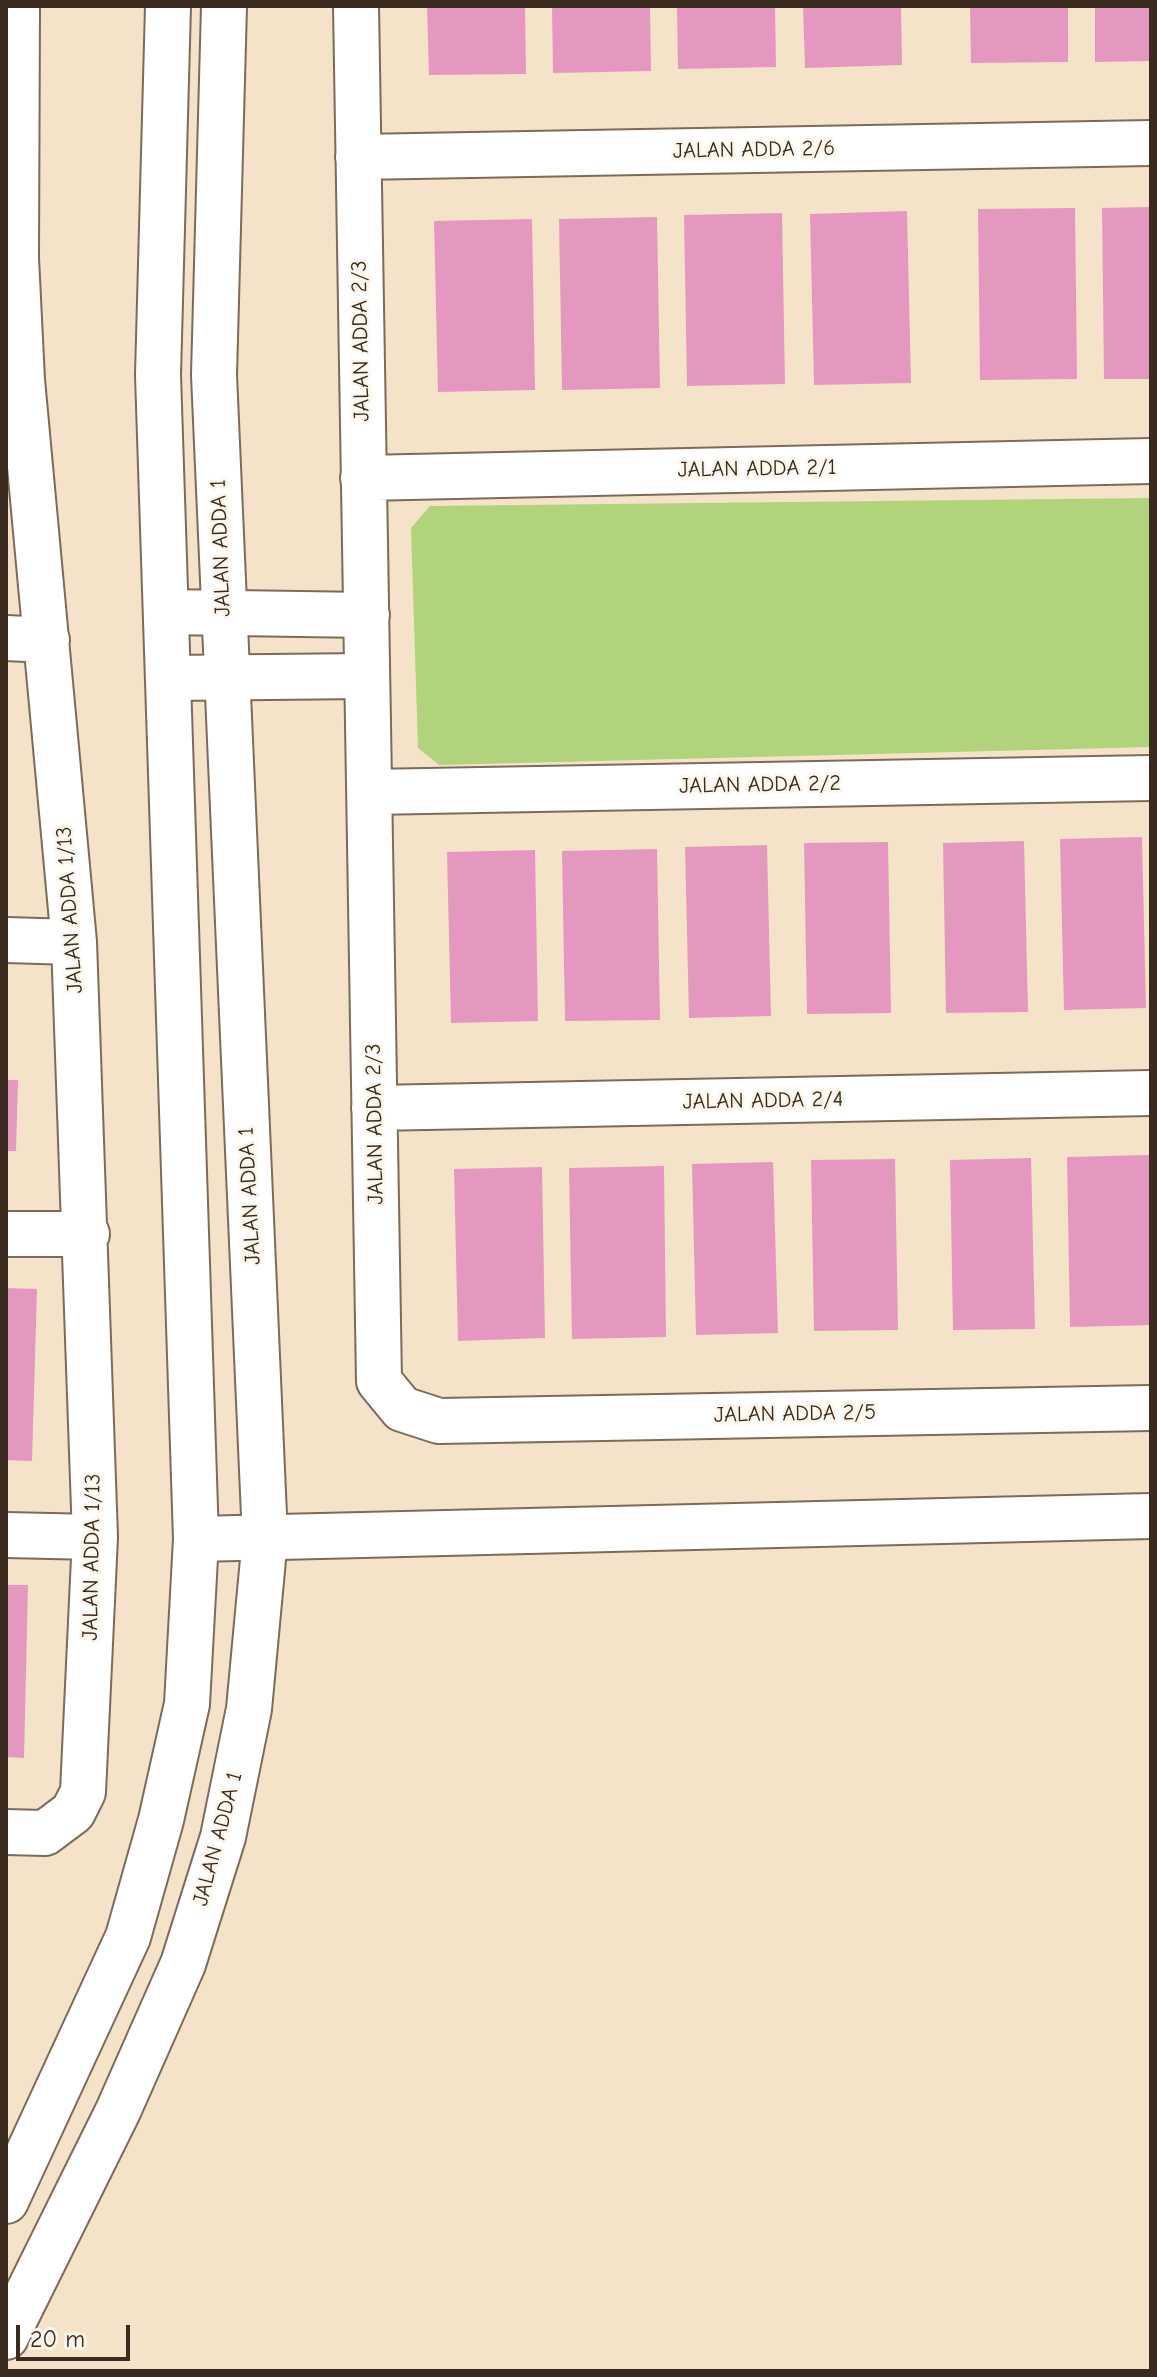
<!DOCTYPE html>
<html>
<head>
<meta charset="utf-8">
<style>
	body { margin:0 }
	#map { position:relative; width:1157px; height:2377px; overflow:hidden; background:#f5e3c9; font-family:"Comic Neue",sans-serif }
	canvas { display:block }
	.frame { position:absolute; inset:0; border:8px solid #3b2a1e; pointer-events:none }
	.scale { position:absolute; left:16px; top:2325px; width:114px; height:36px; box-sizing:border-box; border:4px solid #3b2a1e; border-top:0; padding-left:10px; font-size:24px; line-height:28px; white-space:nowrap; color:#3b2a1e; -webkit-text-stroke:6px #fbf7ec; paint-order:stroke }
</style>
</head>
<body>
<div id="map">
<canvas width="1157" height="2377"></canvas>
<div class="frame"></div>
<div class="scale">20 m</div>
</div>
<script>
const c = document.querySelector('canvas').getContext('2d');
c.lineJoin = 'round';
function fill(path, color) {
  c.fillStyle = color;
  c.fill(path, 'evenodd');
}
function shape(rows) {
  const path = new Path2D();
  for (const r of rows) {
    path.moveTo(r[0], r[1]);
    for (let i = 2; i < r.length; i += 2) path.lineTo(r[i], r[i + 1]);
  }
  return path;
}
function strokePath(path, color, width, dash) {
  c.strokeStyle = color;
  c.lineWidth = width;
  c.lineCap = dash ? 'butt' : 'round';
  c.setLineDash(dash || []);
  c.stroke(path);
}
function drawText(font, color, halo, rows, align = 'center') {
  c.font = font + ' "Comic Neue",sans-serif';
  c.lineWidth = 6;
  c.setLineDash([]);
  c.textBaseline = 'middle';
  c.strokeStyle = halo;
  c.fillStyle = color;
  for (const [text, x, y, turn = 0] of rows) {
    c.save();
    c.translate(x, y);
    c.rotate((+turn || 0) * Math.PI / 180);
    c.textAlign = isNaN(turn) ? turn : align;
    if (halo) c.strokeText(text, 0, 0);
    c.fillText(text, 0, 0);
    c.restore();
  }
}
const green = shape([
	[1151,498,1151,747,439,765,418,748,411,528,430,506]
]);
const building = shape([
	[427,6,525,6,526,74,429,75],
	[552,6,650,6,651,71,553,73],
	[677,6,775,6,776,67,678,69],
	[803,6,901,6,902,65,805,68],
	[970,6,1068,6,1068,62,971,63],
	[1095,6,1151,6,1151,61,1095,62],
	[1149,207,1151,379,1104,379,1102,208],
	[1075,208,1077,379,980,380,978,209],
	[907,211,911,383,814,385,810,214],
	[782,213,785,384,687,386,684,215],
	[657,217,660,388,562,390,559,219],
	[532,219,535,390,438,392,434,221],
	[1142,837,1146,1008,1064,1010,1060,839],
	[1024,841,1028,1012,946,1013,943,843],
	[888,842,891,1013,807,1014,804,843],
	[767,845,771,1016,689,1018,685,847],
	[657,849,660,1020,565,1021,562,851],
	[535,850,538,1021,451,1023,447,852],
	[6,1080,18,1080,16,1151,6,1151],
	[1149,1155,1151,1325,1070,1327,1067,1157],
	[1031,1158,1035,1329,953,1330,950,1160],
	[895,1159,898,1330,814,1331,811,1160],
	[773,1162,778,1333,696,1335,692,1164],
	[664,1166,666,1337,572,1339,569,1168],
	[542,1167,545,1338,458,1341,454,1169],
	[6,1288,37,1289,32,1461,6,1460],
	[6,1585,28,1585,24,1758,6,1757]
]);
const minor = shape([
	[356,6,379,1381,402,1409,439,1421,1151,1408],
	[358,157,1151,143],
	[363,478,1151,461],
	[166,612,367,615],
	[6,638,47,640],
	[170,678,367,676],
	[370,792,1151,778],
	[6,940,74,942],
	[374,1108,1151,1093],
	[6,1234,87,1234],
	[6,1535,95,1537],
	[196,1539,1151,1516],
	[6,1832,45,1833,73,1812,83,1792,95,1537,74,942,22,380,16,258,17,6]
]);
const tertiary = shape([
	[6,2201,128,1937,161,1820,187,1704,196,1539,158,375,168,6],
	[6,2337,118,2111,183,1964,223,1837,249,1709,265,1538,214,375,224,6]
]);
const streetNames = [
	["JALAN ADDA 2/6",754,150,-1],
	["JALAN ADDA 2/3",361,341,-91],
	["JALAN ADDA 2/1",757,469,-1],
	["JALAN ADDA 1",221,548,-92],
	["JALAN ADDA 2/2",760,785,-1],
	["JALAN ADDA 1/13",70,910,-94],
	["JALAN ADDA 2/4",763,1101,-1],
	["JALAN ADDA 2/3",375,1124,-91],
	["JALAN ADDA 1",250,1196,-93],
	["JALAN ADDA 2/5",795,1414,-1],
	["JALAN ADDA 1/13",92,1557,-89],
	["JALAN ADDA 1",218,1839,-75]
];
fill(green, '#b1d37b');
fill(building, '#e598bf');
strokePath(minor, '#7c6b5a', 48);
strokePath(tertiary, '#7c6b5a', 48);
strokePath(minor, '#fff', 44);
strokePath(tertiary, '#fff', 44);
drawText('22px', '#3b2a1e', '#fbf7ec', streetNames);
</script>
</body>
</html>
